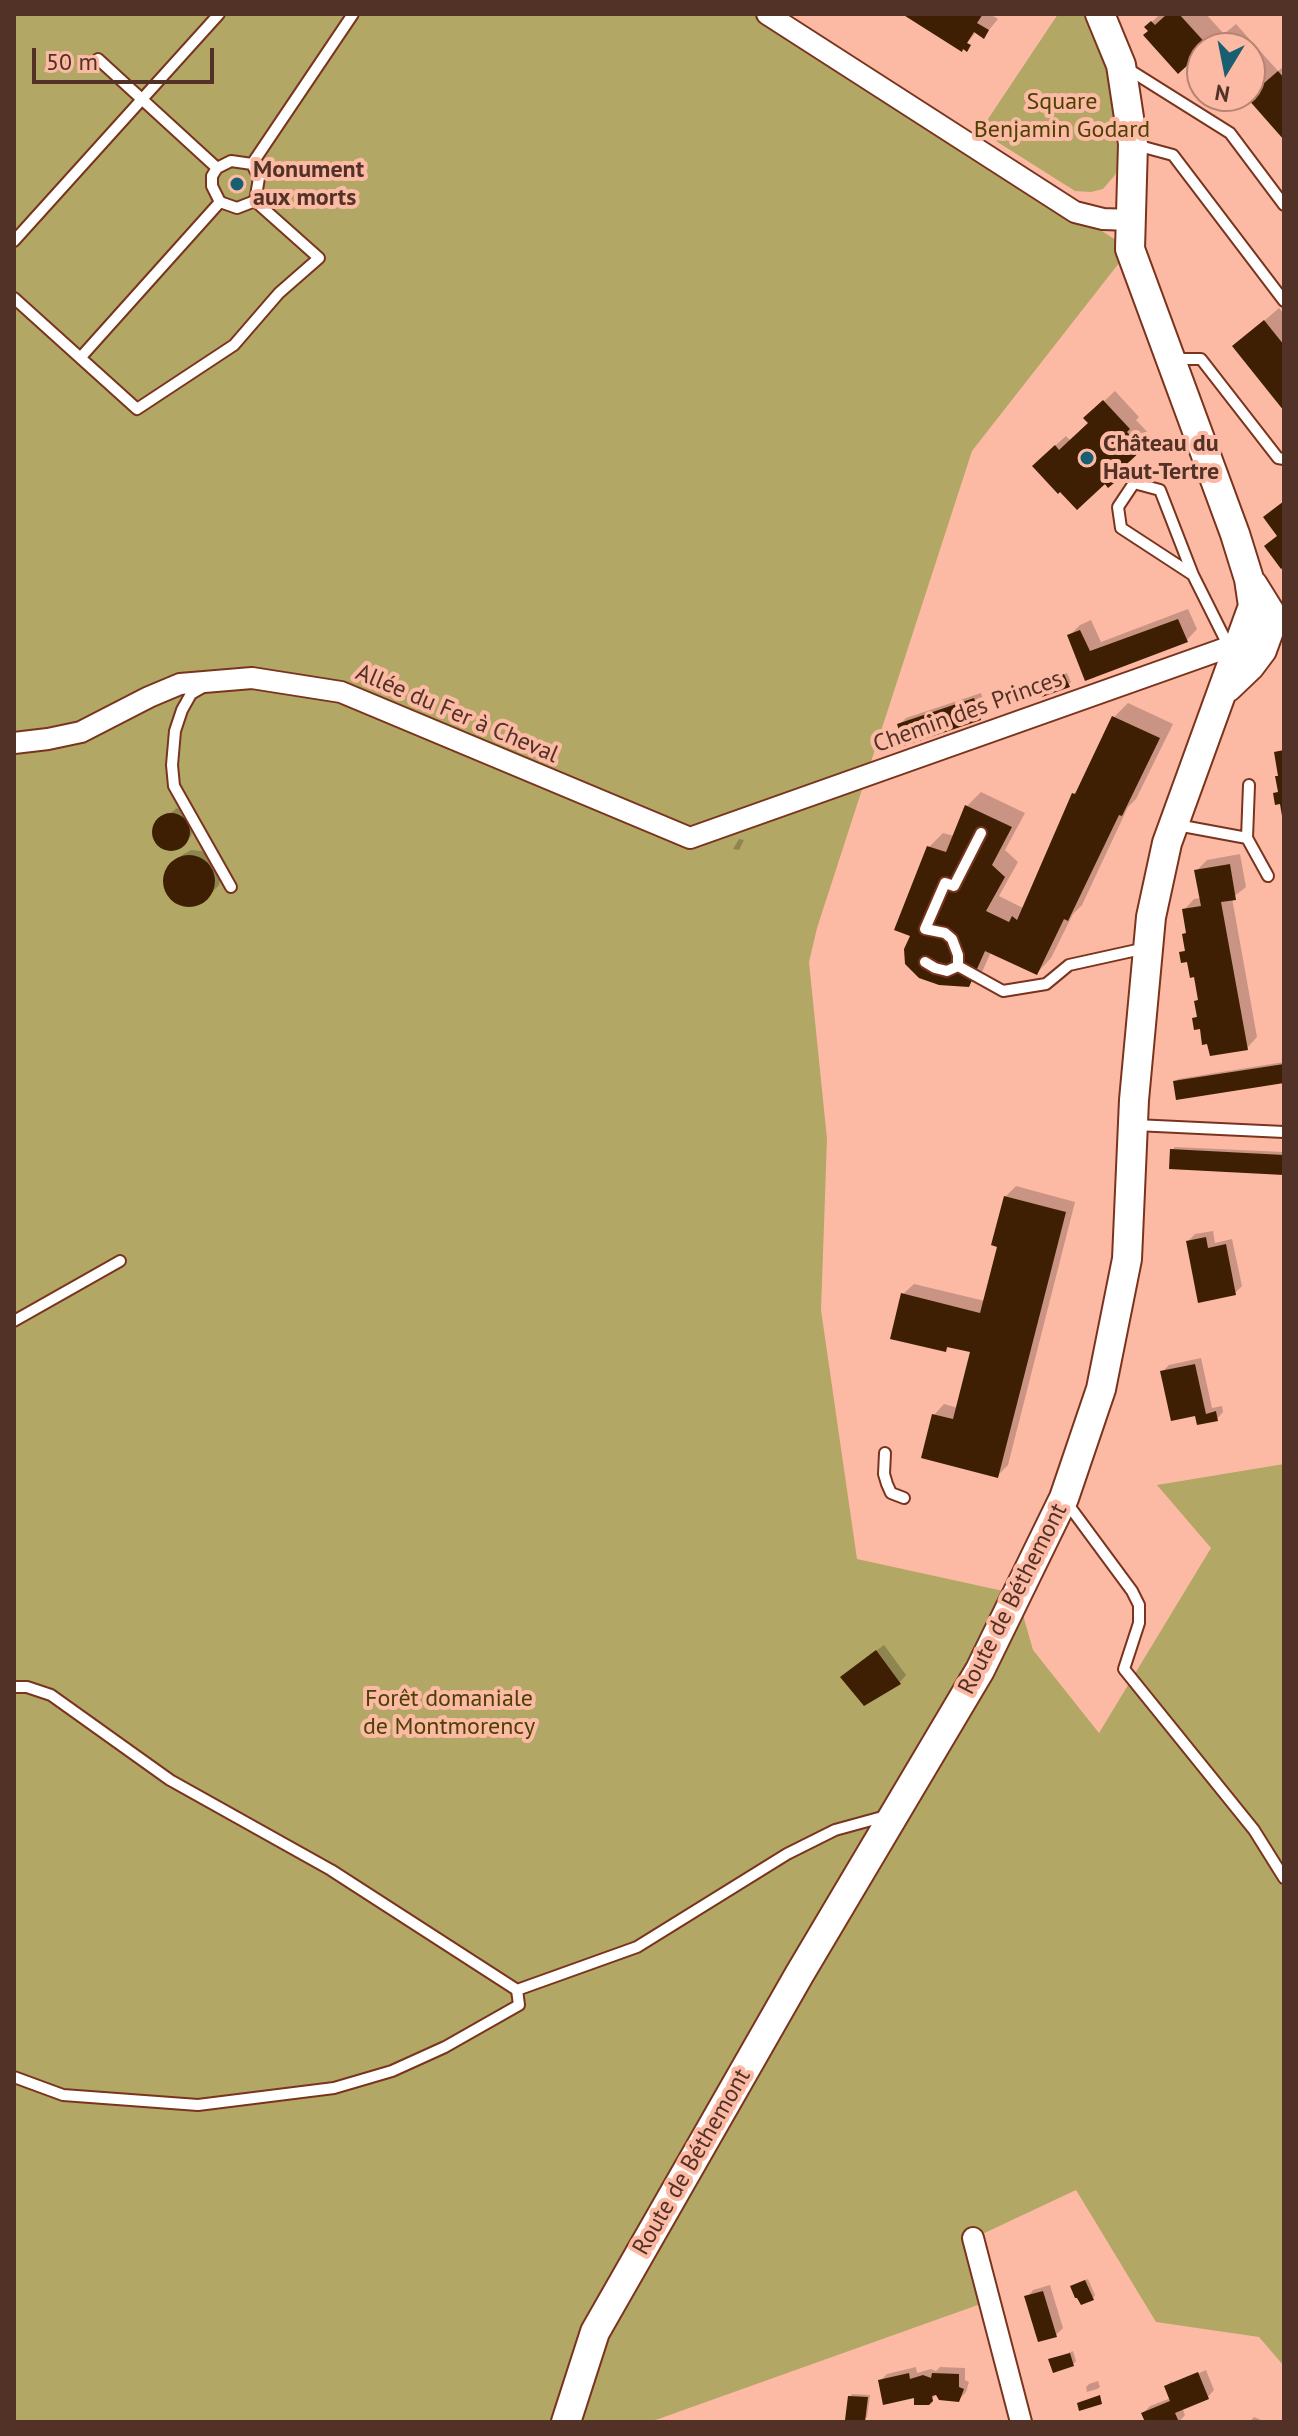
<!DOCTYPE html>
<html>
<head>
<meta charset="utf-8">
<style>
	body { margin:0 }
	#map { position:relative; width:1298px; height:2436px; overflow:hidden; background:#fcbaa4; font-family:"PT Sans",sans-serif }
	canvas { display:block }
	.frame { position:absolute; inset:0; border:16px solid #523126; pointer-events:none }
	.north { position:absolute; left:1186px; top:32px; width:80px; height:80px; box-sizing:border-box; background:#fcbaa4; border:2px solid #b88372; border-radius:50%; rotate:190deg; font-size:22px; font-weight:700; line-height:32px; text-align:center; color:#523126 }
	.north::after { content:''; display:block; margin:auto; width:28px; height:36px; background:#1a5f71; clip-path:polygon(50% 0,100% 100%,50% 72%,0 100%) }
	.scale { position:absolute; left:32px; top:48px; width:182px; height:36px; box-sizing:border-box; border:4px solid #523126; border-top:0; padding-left:10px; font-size:24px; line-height:28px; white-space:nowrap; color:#523126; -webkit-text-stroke:6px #fcbaa4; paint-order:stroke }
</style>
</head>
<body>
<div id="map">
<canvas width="1298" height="2436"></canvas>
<div class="frame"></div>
<div class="north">N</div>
<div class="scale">50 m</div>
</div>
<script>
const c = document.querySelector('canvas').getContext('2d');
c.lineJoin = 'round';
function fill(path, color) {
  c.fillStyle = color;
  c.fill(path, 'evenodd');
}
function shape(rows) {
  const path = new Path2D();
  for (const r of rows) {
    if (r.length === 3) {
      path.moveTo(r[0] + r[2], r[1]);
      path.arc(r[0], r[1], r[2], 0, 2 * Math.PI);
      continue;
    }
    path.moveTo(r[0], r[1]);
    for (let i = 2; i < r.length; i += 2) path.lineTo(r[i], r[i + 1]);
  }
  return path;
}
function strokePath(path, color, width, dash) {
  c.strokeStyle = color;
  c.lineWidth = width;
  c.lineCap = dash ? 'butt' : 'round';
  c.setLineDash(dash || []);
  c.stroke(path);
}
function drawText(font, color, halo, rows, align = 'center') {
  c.font = font + ' "PT Sans",sans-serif';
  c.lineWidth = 8;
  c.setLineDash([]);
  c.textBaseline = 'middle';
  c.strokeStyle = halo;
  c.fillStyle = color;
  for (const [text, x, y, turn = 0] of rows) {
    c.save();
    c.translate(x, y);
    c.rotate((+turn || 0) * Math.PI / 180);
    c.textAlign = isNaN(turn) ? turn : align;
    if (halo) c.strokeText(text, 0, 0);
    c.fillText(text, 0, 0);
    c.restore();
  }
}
const green = shape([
	[14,14,762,14,1130,249,972,451,817,928,809,962,827,1139,821,1310,857,1559,1017,1594,1033,1650,1099,1733,1211,1548,1157,1485,1284,1464,1284,2366,1259,2337,1156,2322,1076,2190,976,2237,989,2301,650,2422,14,2422],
	[1058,14,1090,14,1112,68,1125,148,1115,175,1103,189,1091,192,1075,191,980,131]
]);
const shadow = shape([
	[906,14,990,14,998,19,984,36,976,32,962,49],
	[1160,14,1206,14,1224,34,1236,24,1278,71,1284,66,1284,137,1247,96,1250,96,1250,48,1202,48,1202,73,1190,60,1147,27],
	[1279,308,1284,314,1284,408,1235,346],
	[1115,391,1139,417,1136,420,1152,437,1125,462,1129,466,1108,486,1045,455,1066,436,1071,441,1090,423,1086,418],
	[1188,609,1197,629,1187,640,1086,678,1070,635,1080,625,1091,620,1101,642],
	[1067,673,1071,682,1068,685,1039,685],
	[981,693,987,711,980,718,905,743,899,725,906,718],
	[1128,703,1173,724,1136,799,1128,807,1082,905,1073,914,1051,958,1037,973,991,952,983,970,968,985,913,935,929,847,943,833,954,836,967,806,981,792,1025,813,1005,850,1018,862,999,896,1023,908,1074,794,1080,788,1114,717],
	[175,808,187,810,195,823,191,836,183,843,171,848,162,846,155,839,154,832,156,823,176,809],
	[739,839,744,840,739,850,733,849],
	[191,850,209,852,221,876,219,885,205,900,196,905,187,905,178,903,171,897,166,888,165,879,168,870,182,855],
	[1240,854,1246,887,1232,898,1257,1037,1247,1048,1201,1026,1194,1019,1197,1016,1200,998,1196,975,1189,958,1182,952,1187,949,1188,932,1184,910,1194,899,1201,898,1196,871,1207,860],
	[1284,1062,1284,1081,1175,1082,1178,1079],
	[1175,1147,1284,1152,1284,1173,1172,1150],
	[1016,1186,1075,1202,1008,1465,997,1476,934,1415,944,1404,958,1408,973,1350,950,1345,945,1350,903,1294,914,1284,985,1301,1000,1245,1005,1197],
	[1213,1231,1215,1243,1232,1239,1242,1286,1235,1293,1188,1241,1195,1234],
	[1201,1358,1212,1408,1222,1406,1223,1412,1217,1419,1197,1413,1162,1372,1169,1365],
	[884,1645,906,1675,900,1682,865,1704,849,1671],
	[1088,2279,1095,2295,1093,2298,1075,2284],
	[1050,2285,1063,2328,1056,2335,1027,2297,1033,2290],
	[1073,2351,1076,2361,1073,2364,1051,2360],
	[916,2367,917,2373,931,2369,936,2371,940,2367,965,2368,965,2380,969,2382,966,2392,959,2400,937,2393,928,2403,916,2395,880,2381,887,2374],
	[1206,2370,1214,2390,1208,2397,1182,2407,1185,2415,1179,2422,1147,2422,1143,2413,1150,2406,1171,2398,1166,2386,1172,2381,1172,2385],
	[1098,2381,1100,2387,1097,2389,1087,2392,1086,2387,1089,2384],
	[852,2394,870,2395,867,2417,864,2419,850,2397],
	[1254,2417,1266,2422,1249,2422]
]);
const building = shape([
	[902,14,983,14,977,23,989,30,984,39,974,32,967,43,971,45,967,52,963,49,962,52],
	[1167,14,1179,14,1209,47,1221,37,1231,48,1202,48,1202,76,1190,63,1178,74,1143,35,1148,31,1144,27,1151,21,1155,25],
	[1250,69,1263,84,1278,71,1284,78,1284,140,1247,98,1232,111,1219,96,1250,96],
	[1264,320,1284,345,1284,411,1232,346],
	[1103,400,1130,429,1127,432,1143,449,1116,474,1120,478,1108,488,1105,484,1077,510,1060,492,1058,494,1032,466,1055,445,1059,450,1088,423,1083,418],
	[1284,501,1284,567,1281,569,1264,546,1277,536,1263,517],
	[1178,619,1188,642,1085,681,1067,635,1080,630,1090,651],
	[1064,674,1070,687,1042,697,1037,684],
	[974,698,981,720,904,746,897,724],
	[1112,716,1160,738,1122,816,1119,815,1068,921,1064,919,1037,975,985,951,969,987,939,985,919,978,905,964,904,949,910,936,894,930,927,846,946,852,965,805,1012,827,992,865,1005,877,986,911,1009,922,1012,916,1017,920,1069,800,1072,793,1075,794],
	[1284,750,1284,816,1282,816,1280,804,1275,805,1273,793,1278,792,1275,776,1278,776,1274,752],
	[171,832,19],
	[189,881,26],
	[1230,864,1236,900,1221,902,1248,1050,1210,1056,1207,1044,1202,1045,1200,1029,1194,1030,1192,1018,1197,1017,1194,1001,1198,1000,1194,977,1190,978,1187,962,1181,963,1179,952,1185,951,1182,934,1186,933,1182,909,1201,906,1194,870],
	[1284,1064,1284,1083,1176,1100,1173,1081],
	[1170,1149,1284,1155,1284,1175,1169,1169],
	[1004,1196,1066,1212,998,1478,921,1458,932,1414,953,1419,970,1352,947,1347,946,1352,890,1339,901,1293,980,1313,997,1247,991,1245],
	[1206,1237,1208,1248,1226,1244,1236,1295,1198,1303,1186,1241],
	[1195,1364,1206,1414,1216,1411,1218,1421,1197,1425,1195,1416,1171,1421,1160,1371],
	[876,1650,901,1684,864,1706,840,1677],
	[1085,2280,1094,2300,1081,2305,1077,2298,1075,2298,1070,2286],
	[1043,2291,1057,2337,1038,2342,1024,2296],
	[1070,2353,1074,2366,1053,2373,1048,2359],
	[1198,2372,1209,2399,1175,2413,1179,2422,1145,2422,1141,2413,1170,2401,1164,2386],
	[909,2373,910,2379,923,2375,931,2378,932,2373,959,2374,959,2387,964,2389,959,2402,939,2400,936,2395,932,2396,933,2401,929,2405,914,2405,914,2398,883,2405,878,2380],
	[1100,2395,1102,2404,1079,2411,1077,2403],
	[848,2396,868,2397,865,2422,845,2420]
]);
const lane = shape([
	[98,59,217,168],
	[1128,69,1230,133,1284,205],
	[1136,145,1173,155,1284,301],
	[220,202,212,186,212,176,217,168,231,161,252,164],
	[14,241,219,14],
	[14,298,137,409,234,345,279,293,319,258,255,201],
	[81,357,220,202,237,208,255,201,259,178,252,164,353,14],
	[1175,359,1201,359,1278,458,1284,459],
	[1193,575,1121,528,1118,507,1134,483,1160,490,1193,575,1229,647],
	[205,686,191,694,182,710,175,731,172,765,174,786,231,887],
	[1177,825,1247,838,1268,876],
	[981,833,954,886,945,883,925,929,945,933,952,939,958,955,958,966,1003,991,1046,984,1069,965,1146,948],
	[1247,838,1249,785],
	[925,962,935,968,947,971,958,966],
	[1135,1125,1284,1132],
	[14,1321,120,1261],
	[885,1453,884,1474,887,1484,891,1493,904,1498],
	[1067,1503,1132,1591,1139,1605,1139,1623,1124,1669,1254,1830,1284,1878],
	[14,1687,27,1687,51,1695,170,1780,331,1870,517,1990,519,2005,445,2047,392,2071,334,2088,198,2105,63,2095,14,2077],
	[517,1990,637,1947,787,1854,835,1830,886,1816]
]);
const street = shape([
	[767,14,1075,212,1103,219,1131,220],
	[14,743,48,739,81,732,149,697,180,684,252,678,341,692,690,838,1229,647,1240,641,1244,643],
	[973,2238,1021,2422]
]);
const secondary = shape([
	[1228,687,1250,666,1262,650,1270,628,1271,614,1253,585],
	[566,2422,595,2332,799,1975,980,1670,1064,1498,1101,1389,1127,1259,1134,1100,1151,917,1167,843,1253,606,1249,579,1235,534,1130,249,1133,144,1121,65,1100,14]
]);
const markers = [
	[237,184,8,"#1a5f71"],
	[1087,458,8,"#1a5f71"]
];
const parkNames = [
	["Square",1062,102],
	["Benjamin Godard",1062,130],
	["Forêt domaniale",449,1699],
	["de Montmorency",449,1727]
];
const poiNames = [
	["Monument",253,170],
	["aux morts",253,198],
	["Château du",1103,444],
	["Haut-Tertre",1103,472]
];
const streetNames = [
	["Chemin des Princes",968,712,-20],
	["Allée du Fer à Cheval",457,714,23],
	["Route de Béthemont",1013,1599,-63],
	["Route de Béthemont",692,2162,-60]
];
fill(green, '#b3a766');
fill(shadow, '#0003');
fill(building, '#3e1f03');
strokePath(lane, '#7a341d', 14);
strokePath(street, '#7a341d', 24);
strokePath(secondary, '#7a341d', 32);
strokePath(lane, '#fff', 10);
strokePath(street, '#fff', 20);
strokePath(secondary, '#fff', 28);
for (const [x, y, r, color] of markers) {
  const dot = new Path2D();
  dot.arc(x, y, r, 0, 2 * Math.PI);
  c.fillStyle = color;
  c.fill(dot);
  strokePath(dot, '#fcbaa4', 3);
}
drawText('24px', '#4b4103', '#fcbaa4', parkNames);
drawText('bold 24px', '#523126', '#fcbaa4', poiNames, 'left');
drawText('24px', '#523126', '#fcbaa4', streetNames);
</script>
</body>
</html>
